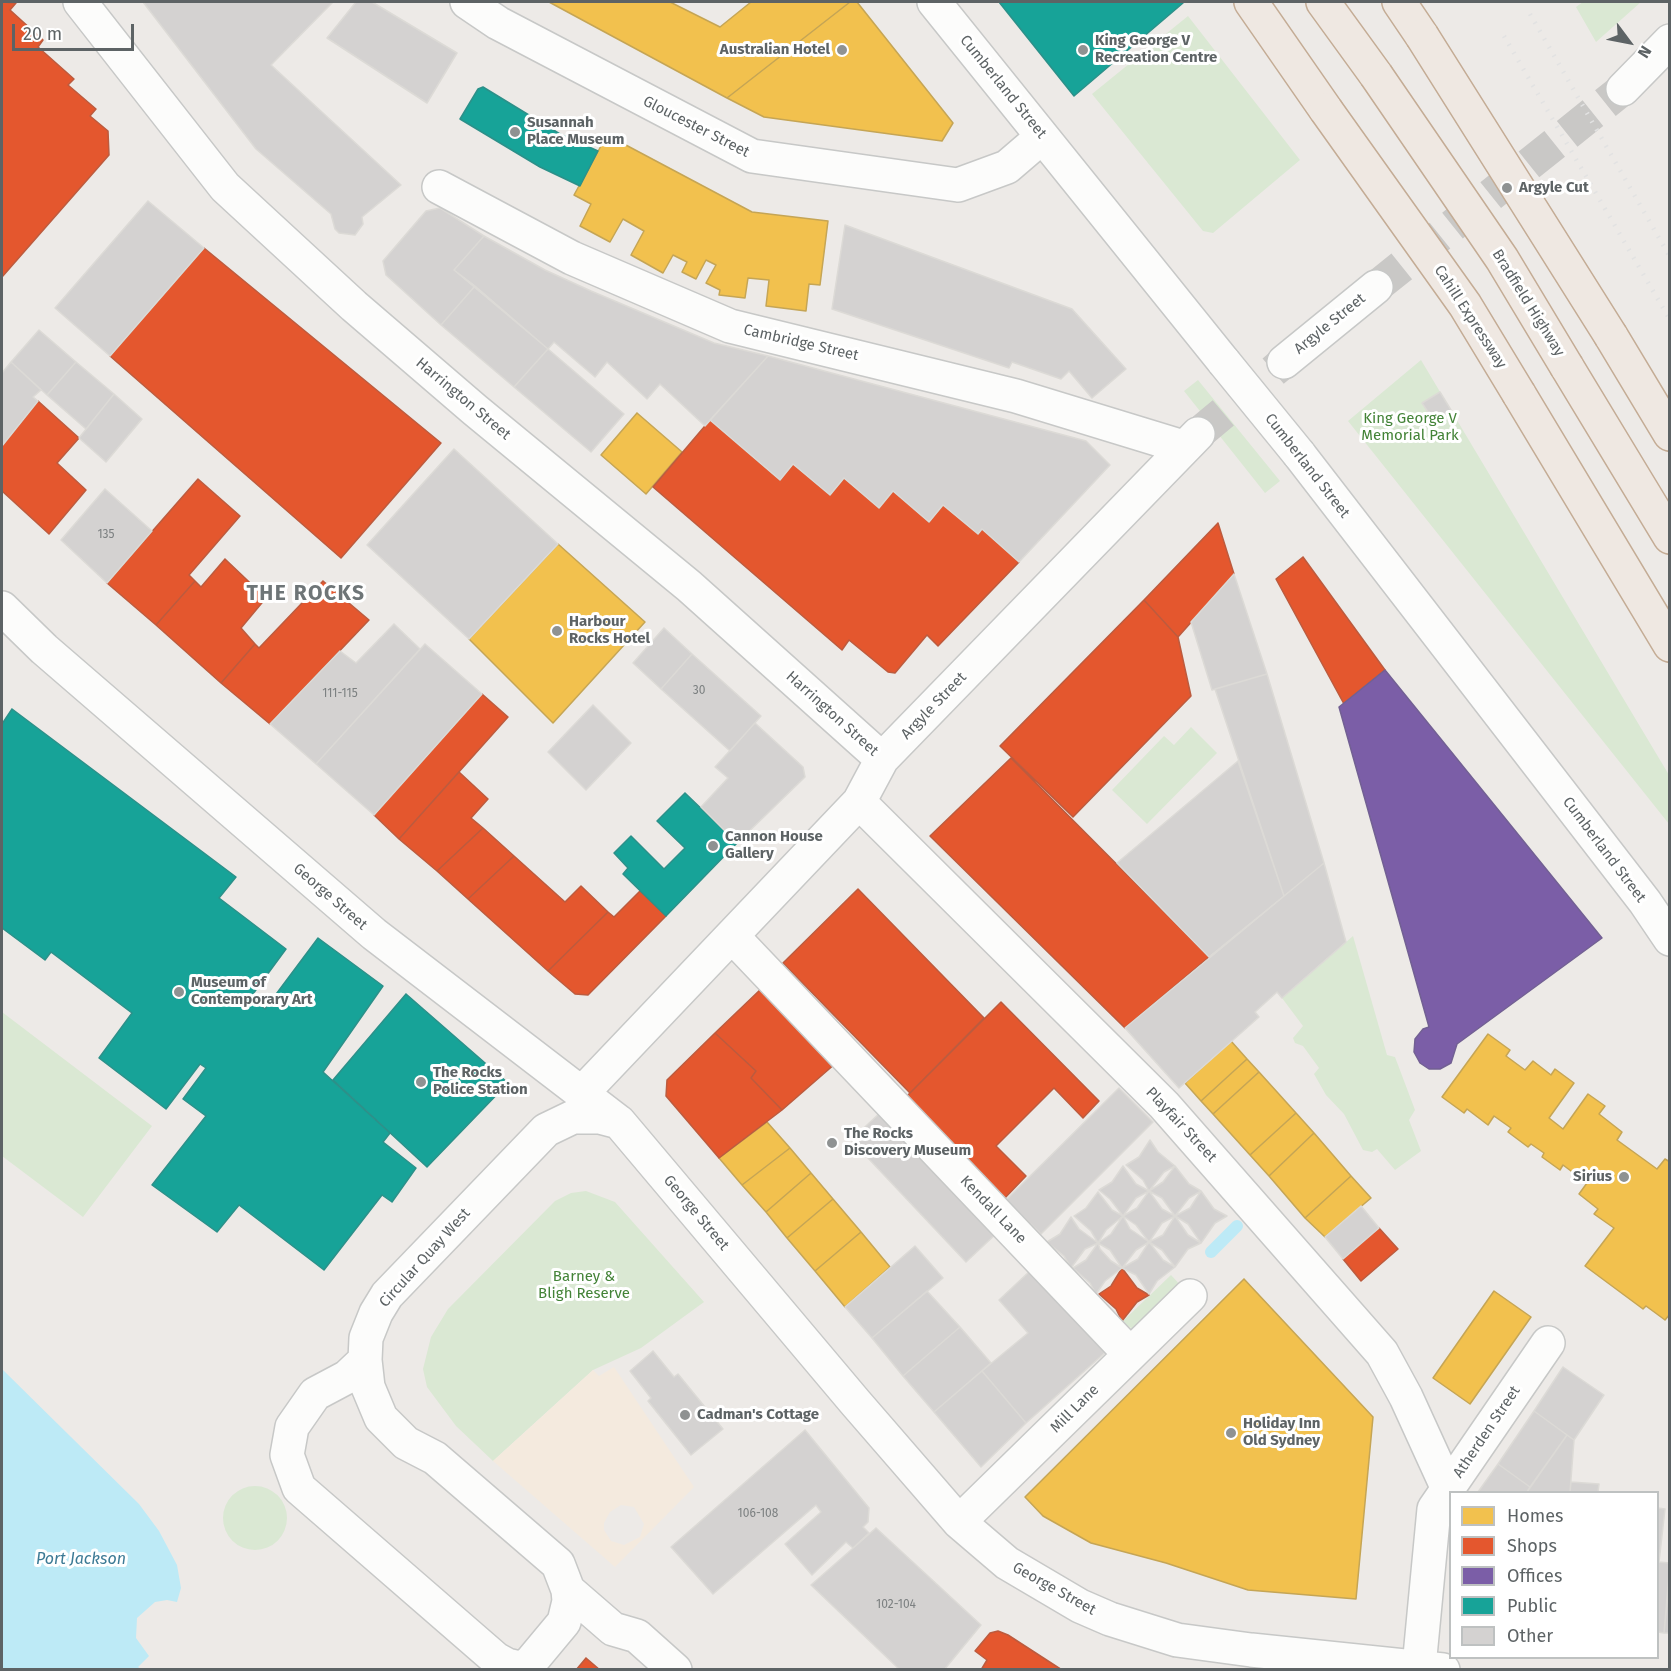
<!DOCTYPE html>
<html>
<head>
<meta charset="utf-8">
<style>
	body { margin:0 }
	#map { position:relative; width:1671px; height:1671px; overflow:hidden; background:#edeae7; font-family:"Fira Sans",sans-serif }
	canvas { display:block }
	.frame { position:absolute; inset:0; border:3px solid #5d6365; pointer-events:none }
	.legend { position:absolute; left:1449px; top:1491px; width:210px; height:168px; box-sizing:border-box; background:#fff; border:2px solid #bec1c1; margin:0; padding:8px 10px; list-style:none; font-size:18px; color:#5d6365 }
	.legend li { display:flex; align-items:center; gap:12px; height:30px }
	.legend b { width:30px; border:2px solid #bec1c1 }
	.north { position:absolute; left:1599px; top:12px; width:60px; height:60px; -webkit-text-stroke:4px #fff; paint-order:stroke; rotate:122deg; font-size:16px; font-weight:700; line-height:24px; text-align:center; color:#5d6365 }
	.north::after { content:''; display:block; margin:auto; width:21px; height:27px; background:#5d6365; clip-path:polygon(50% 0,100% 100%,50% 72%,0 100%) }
	.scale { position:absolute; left:12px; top:24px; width:122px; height:27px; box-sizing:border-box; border:3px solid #5d6365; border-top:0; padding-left:8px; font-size:18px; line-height:21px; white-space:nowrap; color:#5d6365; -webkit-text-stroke:4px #fff; paint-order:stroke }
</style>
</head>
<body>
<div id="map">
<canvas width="1671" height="1671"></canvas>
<div class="frame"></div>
<ul class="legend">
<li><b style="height:16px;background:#f2c14e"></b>Homes</li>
<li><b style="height:16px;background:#e4572e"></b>Shops</li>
<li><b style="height:16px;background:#7b5ea7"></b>Offices</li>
<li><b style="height:16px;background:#17a398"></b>Public</li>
<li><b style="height:16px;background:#d4d2d1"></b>Other</li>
</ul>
<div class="north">N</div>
<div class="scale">20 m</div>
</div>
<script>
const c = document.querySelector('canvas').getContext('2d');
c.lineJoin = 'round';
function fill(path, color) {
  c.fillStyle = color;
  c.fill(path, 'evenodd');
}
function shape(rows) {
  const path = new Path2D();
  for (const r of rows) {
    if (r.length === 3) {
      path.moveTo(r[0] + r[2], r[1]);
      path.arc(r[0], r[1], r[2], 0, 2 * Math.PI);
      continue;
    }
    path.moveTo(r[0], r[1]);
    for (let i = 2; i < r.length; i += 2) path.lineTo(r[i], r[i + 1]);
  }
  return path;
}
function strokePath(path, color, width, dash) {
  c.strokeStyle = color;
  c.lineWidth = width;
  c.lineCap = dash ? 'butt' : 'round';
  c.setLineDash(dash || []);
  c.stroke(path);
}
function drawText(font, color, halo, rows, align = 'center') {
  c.font = font + ' "Fira Sans",sans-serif';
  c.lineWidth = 6;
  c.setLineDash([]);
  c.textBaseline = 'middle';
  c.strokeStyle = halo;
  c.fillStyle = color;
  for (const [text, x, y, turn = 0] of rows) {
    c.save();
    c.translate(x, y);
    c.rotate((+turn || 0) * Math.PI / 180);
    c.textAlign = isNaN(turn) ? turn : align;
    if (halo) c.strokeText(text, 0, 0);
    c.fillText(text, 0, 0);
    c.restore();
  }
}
const green = shape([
	[1583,2,1641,2,1596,42,1576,7],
	[1188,16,1300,160,1213,233,1203,231,1092,94],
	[1421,360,1669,775,1669,824,1348,421],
	[1198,380,1280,481,1265,493,1184,391],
	[1191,727,1217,753,1147,824,1112,790,1164,736,1174,745],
	[1353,936,1387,1055,1395,1057,1415,1110,1409,1120,1421,1151,1395,1170,1377,1149,1372,1152,1363,1150,1344,1114,1326,1095,1314,1074,1319,1068,1303,1046,1295,1043,1293,1038,1303,1026,1282,998],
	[2,1012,152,1126,83,1217,2,1156],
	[586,1191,615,1202,704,1302,641,1348,593,1370,493,1461,456,1426,427,1387,423,1369,431,1337,448,1309,555,1201,571,1193],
	[1171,1275,1183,1288,1134,1335,1129,1332,1131,1328,1122,1322],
	[255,1518,32]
]);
const sand = shape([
	[614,1367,694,1487,615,1567,493,1461,593,1370,599,1376],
	[621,1505,634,1507,644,1524,640,1537,624,1545,611,1541,604,1530,604,1523,610,1512]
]);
const water = shape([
	[2,1369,139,1504,159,1531,177,1565,181,1588,177,1602,167,1600,155,1602,137,1618,136,1638,149,1656,138,1667,141,1669,2,1669]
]);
const homes = shape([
	[549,2,670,2,720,27,751,2,850,2,727,98,549,2],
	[850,2,857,2,953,123,942,141,764,117,727,98,850,2],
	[607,135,752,212,828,221,820,285,809,284,806,311,766,306,769,280,748,278,745,298,719,295,720,290,706,283,716,265,706,260,696,279,682,272,687,262,673,255,663,273,631,255,644,231,623,219,610,242,580,226,591,204,574,195,607,135],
	[637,413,682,452,646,494,601,455,637,413],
	[558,544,645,622,553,723,469,639,558,544],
	[1488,1034,1510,1050,1506,1056,1525,1070,1533,1061,1551,1075,1555,1069,1574,1083,1549,1118,1563,1129,1588,1094,1605,1106,1599,1114,1622,1132,1617,1140,1657,1169,1665,1159,1670,1162,1670,1314,1665,1320,1646,1306,1643,1309,1585,1266,1614,1228,1594,1214,1598,1209,1579,1194,1587,1183,1563,1165,1560,1170,1542,1157,1544,1153,1531,1144,1528,1147,1508,1132,1511,1128,1494,1116,1488,1125,1467,1109,1464,1113,1442,1097,1488,1034],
	[1231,1041,1247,1059,1201,1101,1185,1083,1231,1041],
	[1247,1059,1259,1072,1213,1114,1201,1101,1247,1059],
	[1259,1072,1296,1113,1250,1155,1213,1114,1259,1072],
	[1296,1113,1314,1133,1269,1176,1250,1155,1296,1113],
	[767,1122,790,1148,742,1185,719,1158,767,1122],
	[1314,1133,1351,1176,1305,1218,1269,1176,1314,1133],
	[790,1148,811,1173,766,1212,742,1185,790,1148],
	[811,1173,833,1199,787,1238,766,1212,811,1173],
	[1351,1176,1371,1198,1325,1237,1305,1218,1351,1176],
	[833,1199,861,1232,815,1271,787,1238,833,1199],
	[861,1232,890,1267,845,1307,815,1271,861,1232],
	[1244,1279,1373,1417,1356,1599,1248,1590,1166,1563,1091,1543,1043,1516,1025,1497,1244,1279],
	[1494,1291,1531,1317,1470,1404,1433,1378,1494,1291]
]);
const shops = shape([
	[2,2,16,3,10,10,43,40,38,47,74,79,68,85,96,109,90,116,108,131,109,155,2,277,2,2],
	[204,248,441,443,341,558,110,356,204,248],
	[38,401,79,438,57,463,86,490,49,534,2,491,2,446,38,401],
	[710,420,780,480,793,464,830,495,844,478,879,508,893,491,929,522,943,505,978,534,982,529,1019,562,938,646,927,635,895,673,888,672,849,640,842,650,653,487,710,420],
	[198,479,240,516,189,575,195,581,156,625,107,583,198,479],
	[1218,523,1234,574,1178,637,1144,600,1218,523],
	[1303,557,1385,670,1344,704,1276,579,1303,557],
	[225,559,266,598,241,628,255,644,221,683,156,625,195,581,201,587,225,559],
	[323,581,369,620,270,724,221,683,255,644,259,648,323,581],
	[1144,600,1178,637,1191,696,1073,817,1000,746,1144,600],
	[482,694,508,717,399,839,374,815,482,694],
	[1011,758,1209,957,1125,1028,930,836,1011,758],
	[459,772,488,799,471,818,483,828,437,871,399,839,459,772],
	[483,828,514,856,468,899,437,871,483,828],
	[514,856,565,902,581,886,608,912,548,971,468,899,514,856],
	[858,889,984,1018,910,1093,783,963,858,889],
	[640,891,666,916,588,995,575,994,548,971,608,912,614,917,640,891],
	[762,988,836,1063,782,1110,751,1078,756,1071,715,1033,762,988],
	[1001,1002,1099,1101,1083,1118,1054,1088,996,1146,1026,1176,1003,1200,903,1100,1001,1002],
	[715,1033,756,1071,751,1078,782,1110,719,1158,666,1096,667,1080,715,1033],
	[1379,1228,1398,1249,1361,1281,1343,1259,1379,1228],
	[1122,1268,1137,1288,1149,1295,1137,1302,1122,1321,1116,1309,1099,1294,1111,1286,1122,1268],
	[998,1631,1008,1635,1062,1670,981,1670,987,1660,975,1651,990,1633,998,1631],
	[586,1658,600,1670,576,1670,586,1658]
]);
const offices = shape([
	[1385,670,1602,938,1457,1044,1451,1063,1440,1069,1429,1069,1420,1063,1414,1052,1415,1039,1423,1029,1429,1027,1339,707,1385,670]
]);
const public = shape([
	[999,2,1182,2,1183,3,1074,96,999,2],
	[483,87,560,134,598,151,580,186,540,167,460,119,478,89,483,87],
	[12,709,236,877,219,898,286,949,250,998,265,1009,318,938,383,986,323,1072,390,1133,383,1142,416,1168,392,1202,382,1195,324,1270,239,1205,217,1232,152,1185,206,1116,183,1099,206,1068,200,1064,166,1109,99,1058,132,1013,51,952,45,960,2,928,2,724,12,709],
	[685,793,737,843,666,916,623,874,628,868,614,853,631,836,664,869,685,848,657,821,685,793],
	[406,994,508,1083,427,1167,333,1080,406,994]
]);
const stream = shape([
	[1211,1252,1237,1226]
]);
const building = shape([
	[143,2,333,2,271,65,401,185,362,217,363,224,355,235,339,233,335,229,331,214,256,149,143,2],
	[356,2,372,2,457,53,427,103,327,38,356,2],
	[148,201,204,248,110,356,55,308,148,201],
	[440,208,484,236,454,270,475,286,441,325,386,275,383,261,426,211,440,208],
	[845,225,1072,309,1126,369,1092,398,1069,371,1061,379,1012,362,1009,368,832,309,845,225],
	[484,236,545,270,591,291,714,343,768,356,705,426,660,384,647,399,607,362,595,377,554,342,548,349,454,270,484,236],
	[475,286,548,349,514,387,441,325,475,286],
	[39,330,76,362,47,395,11,362,39,330],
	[548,349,624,414,591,452,514,387,548,349],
	[768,356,1086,441,1110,465,1019,562,982,529,978,534,943,505,929,522,893,491,879,508,844,478,830,495,793,464,780,480,710,420,768,356],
	[11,362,41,390,33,397,38,401,2,446,2,373,11,362],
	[76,362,114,394,86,429,47,395,76,362],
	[1440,392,1451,410,1434,421,1422,403,1440,392],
	[114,394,142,419,106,462,79,438,114,394],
	[454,449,558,544,469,639,367,545,454,449],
	[105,489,152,531,107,583,61,540,105,489],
	[1234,574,1267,674,1212,690,1191,622,1234,574],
	[394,624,420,649,316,764,270,724,340,651,356,663,394,624],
	[664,628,692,654,661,689,633,663,664,628],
	[425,644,482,694,374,815,316,764,425,644],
	[692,654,761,716,730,751,661,689,692,654],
	[1267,674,1324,863,1284,896,1215,689,1267,674],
	[593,705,631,743,586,790,548,752,593,705],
	[755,723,803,767,805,777,737,843,701,807,728,778,715,767,755,723],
	[1238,761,1284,896,1209,957,1117,863,1238,761],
	[1324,863,1346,942,1282,998,1277,992,1255,1012,1259,1017,1179,1088,1125,1028,1324,863],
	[1119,1088,1153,1122,1041,1234,1006,1200,1119,1088],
	[883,1110,998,1232,966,1262,851,1140,883,1110],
	[1150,1140,1158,1152,1175,1166,1164,1172,1149,1191,1143,1180,1126,1165,1139,1157,1150,1140],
	[1123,1166,1136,1184,1149,1191,1136,1198,1123,1216,1110,1199,1099,1190,1112,1182,1123,1166],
	[1175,1166,1189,1184,1201,1191,1189,1198,1175,1216,1162,1198,1149,1191,1163,1182,1175,1166],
	[1149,1191,1162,1209,1175,1216,1162,1223,1149,1242,1136,1225,1123,1216,1137,1208,1149,1191],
	[1201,1191,1214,1209,1227,1216,1215,1223,1201,1243,1188,1224,1175,1216,1190,1208,1201,1191],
	[1098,1192,1112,1210,1123,1216,1106,1230,1098,1243,1091,1231,1074,1216,1086,1208,1098,1192],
	[1361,1206,1379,1228,1343,1259,1325,1237,1361,1206],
	[1123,1216,1130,1229,1149,1242,1136,1250,1122,1268,1110,1250,1098,1243,1111,1234,1123,1216],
	[1175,1216,1188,1235,1201,1243,1188,1249,1175,1267,1162,1250,1149,1242,1163,1235,1175,1216],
	[1071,1217,1079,1229,1098,1243,1085,1249,1071,1268,1064,1256,1047,1242,1060,1234,1071,1217],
	[1149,1242,1163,1260,1175,1267,1157,1281,1149,1294,1136,1275,1122,1268,1138,1259,1149,1242],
	[1098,1243,1100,1249,1111,1261,1122,1268,1105,1281,1096,1294,1090,1283,1073,1268,1086,1260,1098,1243],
	[915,1246,943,1278,872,1338,845,1307,915,1246],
	[1031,1270,1108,1350,1026,1423,982,1371,1028,1333,999,1300,1031,1270],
	[927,1291,960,1327,903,1376,872,1338,927,1291],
	[960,1327,991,1363,934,1412,903,1376,960,1327],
	[653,1351,674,1377,678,1374,723,1429,691,1455,648,1401,651,1398,630,1371,653,1351],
	[1563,1367,1604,1395,1574,1440,1534,1411,1563,1367],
	[982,1371,1026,1423,981,1467,934,1412,982,1371],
	[1534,1411,1567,1435,1530,1487,1498,1464,1534,1411],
	[805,1430,869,1508,868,1522,863,1527,869,1533,853,1548,846,1542,812,1575,785,1544,821,1512,816,1505,713,1594,671,1547,805,1430],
	[1567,1435,1574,1440,1570,1492,1527,1492,1567,1435],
	[1498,1464,1530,1487,1527,1492,1478,1492,1498,1464],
	[1571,1482,1599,1484,1598,1492,1570,1492,1571,1482],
	[1658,1508,1665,1509,1659,1562,1670,1563,1664,1633,1658,1632,1658,1508],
	[876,1528,981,1625,944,1670,900,1670,811,1585,876,1528],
	[1670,1574,1670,1633,1664,1633,1670,1574]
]);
const minorTunnel = shape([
	[1376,287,1623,89],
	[1198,434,1284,362]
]);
const minor = shape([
	[80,2,225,187,354,306,475,410,689,586,882,759],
	[467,2,498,23,752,156,958,185,1007,167,1042,137],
	[934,2,1224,362],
	[1623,89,1670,41],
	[439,187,572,258,730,326,1016,396,1183,447],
	[1284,362,1376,287],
	[1299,454,1645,902,1670,939],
	[2,608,44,649,374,934,619,1122,855,1402,959,1522,1007,1563,1080,1606,1110,1619,1177,1640,1251,1650,1443,1670],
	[859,802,1164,1105,1382,1353,1406,1397,1448,1489],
	[732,936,1130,1354],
	[583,1092,859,802,882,759,1198,434],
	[619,1122,600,1117,573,1117,546,1130,387,1295,376,1313,366,1338,365,1360,368,1387,381,1418,406,1443,435,1458,558,1564,568,1590,613,1629,637,1636,675,1670],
	[365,1360,347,1377,315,1394,292,1427,287,1455,299,1488,496,1659,507,1665,520,1668,529,1664,564,1622,569,1601,568,1590],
	[959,1522,1190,1296],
	[1419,1667,1434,1509,1548,1343]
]);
const highway = shape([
	[1251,2,1326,110],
	[1323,2,1376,75],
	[1399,2,1422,36],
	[1611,336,1670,434],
	[1567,367,1670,537],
	[1519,394,1670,645]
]);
const rail = shape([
	[1530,14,1670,257],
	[1504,36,1670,320]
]);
const minorBridge = shape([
	[1224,362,1299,454]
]);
const highwayBridge = shape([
	[1422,36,1611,336],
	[1376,75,1502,259,1567,367],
	[1326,110,1465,305,1519,394]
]);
const markers = [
	[842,50,6,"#8f9292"],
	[1083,50,6,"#8f9292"],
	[515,132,6,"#8f9292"],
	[1507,188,6,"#8f9292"],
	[557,631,6,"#8f9292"],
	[713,846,6,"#8f9292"],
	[179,992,6,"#8f9292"],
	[421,1082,6,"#8f9292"],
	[832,1143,6,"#8f9292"],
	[1624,1177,6,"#8f9292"],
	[685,1415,6,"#8f9292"],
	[1231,1433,6,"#8f9292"]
];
const numberNames = [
	["135",106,535],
	["30",699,691],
	["111-115",340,694],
	["106-108",758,1514],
	["102-104",896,1605]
];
const poiNames = [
	["King George V",1095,41],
	["Recreation Centre",1095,58],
	["Australian Hotel",830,50,"right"],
	["Susannah",527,123],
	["Place Museum",527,140],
	["Argyle Cut",1519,188],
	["Harbour",569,622],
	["Rocks Hotel",569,639],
	["Cannon House",725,837],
	["Gallery",725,854],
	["Museum of",191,983],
	["Contemporary Art",191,1000],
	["The Rocks",433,1073],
	["Police Station",433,1090],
	["The Rocks",844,1134],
	["Discovery Museum",844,1151],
	["Sirius",1612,1177,"right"],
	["Cadman's Cottage",697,1415],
	["Holiday Inn",1243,1424],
	["Old Sydney",1243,1441]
];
const streetNames = [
	["Cumberland Street",1003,87,51],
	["Gloucester Street",696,127,27],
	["Bradfield Highway",1528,303,58],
	["Cahill Expressway",1470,317,57],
	["Argyle Street",1330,324,-39],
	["Cambridge Street",801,343,13],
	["Harrington Street",463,399,40],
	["Cumberland Street",1307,466,52],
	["Argyle Street",934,706,-46],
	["Harrington Street",832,714,42],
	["Cumberland Street",1604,850,53],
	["George Street",330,897,41],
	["Playfair Street",1181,1125,47],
	["Kendall Lane",993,1210,46],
	["George Street",696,1213,50],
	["Circular Quay West",425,1258,-48],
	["Mill Lane",1075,1409,-45],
	["Atherden Street",1487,1432,-56],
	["George Street",1054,1589,29]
];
const parkNames = [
	["King George V",1410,419],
	["Memorial Park",1410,436],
	["Barney &",584,1277],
	["Bligh Reserve",584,1294]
];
const waterNames = [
	["Port Jackson",81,1560]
];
const districtNames = [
	["THE ROCKS",306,594]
];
fill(green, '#dae8d3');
fill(sand, '#f4eade');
fill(water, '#bdeaf6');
fill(homes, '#f2c14e');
strokePath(homes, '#c5a555', 1.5);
fill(shops, '#e4572e');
strokePath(shops, '#bc5b3e', 1.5);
fill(offices, '#7b5ea7');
strokePath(offices, '#726093', 1.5);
fill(public, '#17a398');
strokePath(public, '#2c9089', 1.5);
strokePath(stream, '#bdeaf6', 12);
fill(building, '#d4d2d1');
strokePath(building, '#dcdad6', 1.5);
strokePath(minorTunnel, '#c9c8c6', 33, [33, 16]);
strokePath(minor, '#c7c8c7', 36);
strokePath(highway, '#c4ac95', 36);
strokePath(minor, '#fcfcfb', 33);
strokePath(highway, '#efe8e2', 33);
strokePath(rail, '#e2e2e2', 4.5, [1.5, 8]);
strokePath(minorBridge, '#c7c8c7', 36, []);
strokePath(highwayBridge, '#c4ac95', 36, []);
strokePath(minorBridge, '#fcfcfb', 33);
strokePath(highwayBridge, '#efe8e2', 33);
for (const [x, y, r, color] of markers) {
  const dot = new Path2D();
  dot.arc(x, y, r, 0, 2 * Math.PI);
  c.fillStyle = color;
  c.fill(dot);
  strokePath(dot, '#fff', 2);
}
drawText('12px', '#7c8081', null, numberNames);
drawText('bold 15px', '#5d6365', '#fff', poiNames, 'left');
drawText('15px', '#5d6365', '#fff', streetNames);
drawText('15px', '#438337', '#fff', parkNames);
drawText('italic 16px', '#3c7a95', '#fff', waterNames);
c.letterSpacing = '1.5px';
drawText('bold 21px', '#6e7577', '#fff', districtNames);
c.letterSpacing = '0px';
</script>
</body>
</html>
